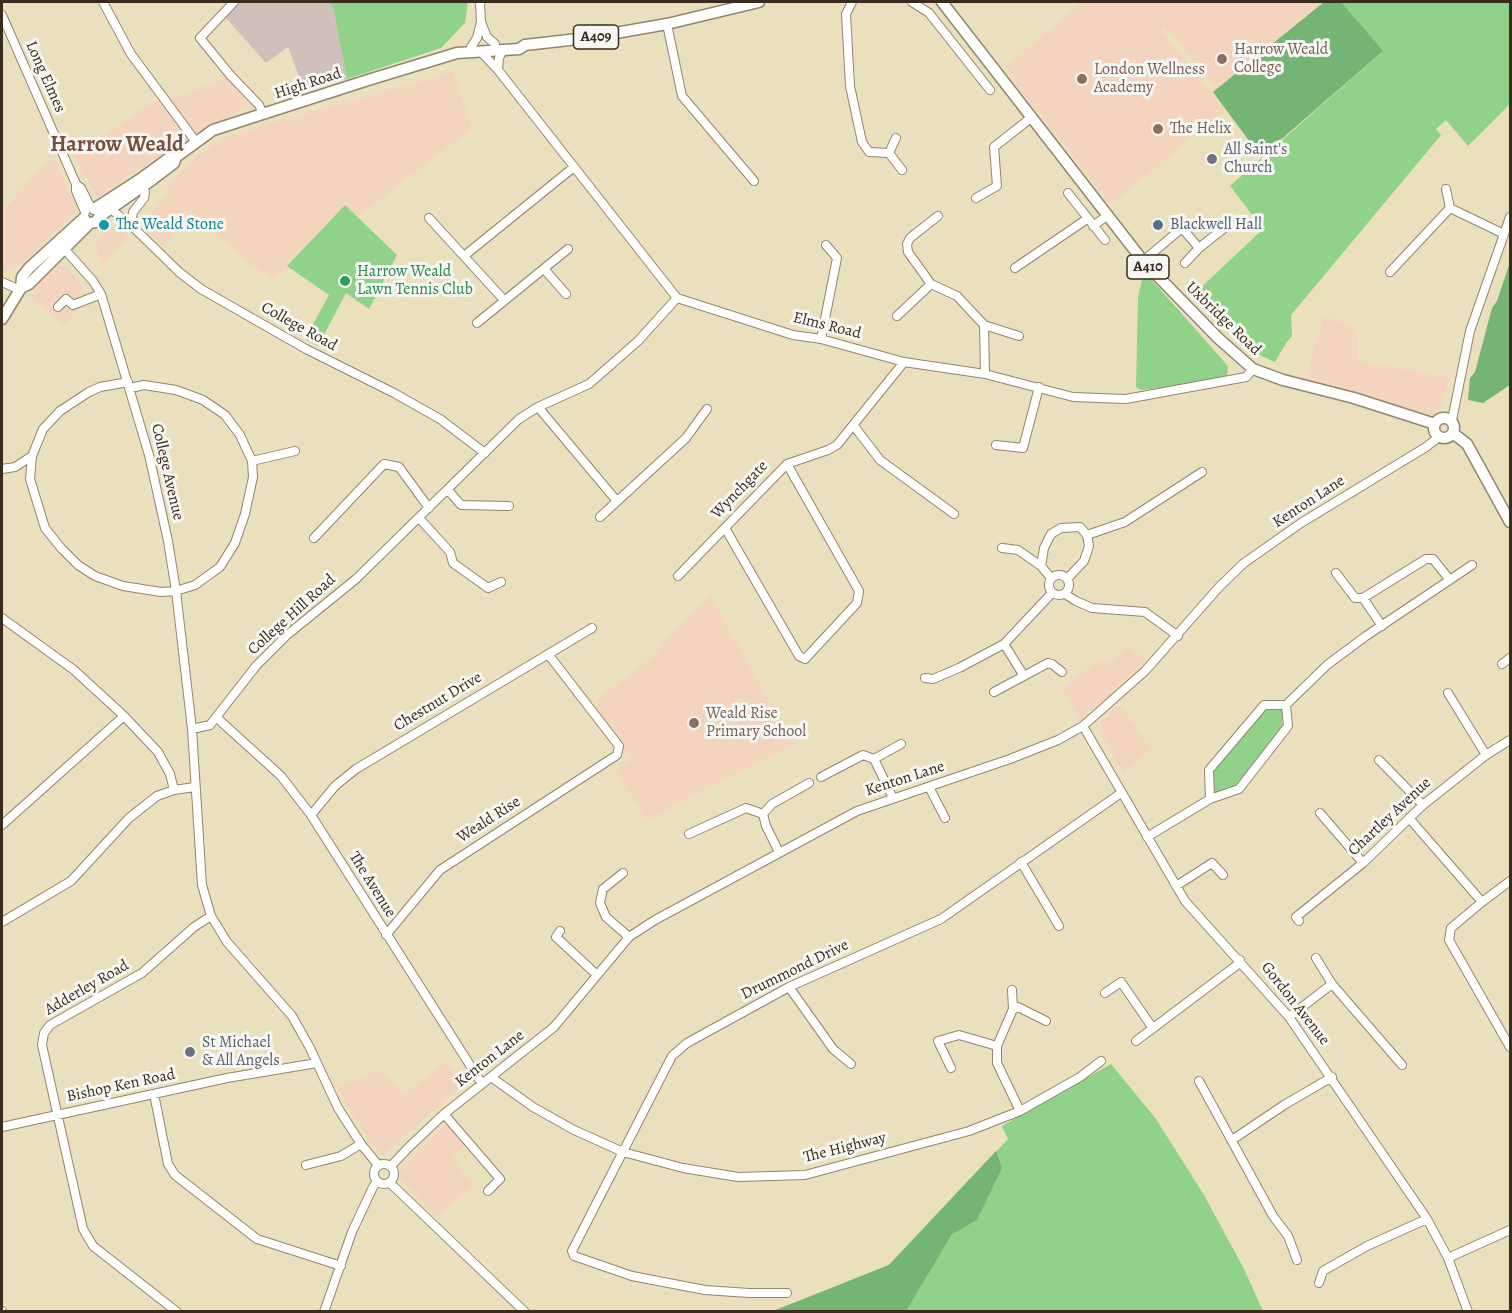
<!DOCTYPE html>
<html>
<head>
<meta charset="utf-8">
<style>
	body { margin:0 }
	#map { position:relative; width:1512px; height:1313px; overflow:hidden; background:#eae0be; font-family:Alegreya,serif }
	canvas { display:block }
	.frame { position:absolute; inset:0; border:3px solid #3b2a1e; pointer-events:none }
</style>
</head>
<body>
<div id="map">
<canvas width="1512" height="1313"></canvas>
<div class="frame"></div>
</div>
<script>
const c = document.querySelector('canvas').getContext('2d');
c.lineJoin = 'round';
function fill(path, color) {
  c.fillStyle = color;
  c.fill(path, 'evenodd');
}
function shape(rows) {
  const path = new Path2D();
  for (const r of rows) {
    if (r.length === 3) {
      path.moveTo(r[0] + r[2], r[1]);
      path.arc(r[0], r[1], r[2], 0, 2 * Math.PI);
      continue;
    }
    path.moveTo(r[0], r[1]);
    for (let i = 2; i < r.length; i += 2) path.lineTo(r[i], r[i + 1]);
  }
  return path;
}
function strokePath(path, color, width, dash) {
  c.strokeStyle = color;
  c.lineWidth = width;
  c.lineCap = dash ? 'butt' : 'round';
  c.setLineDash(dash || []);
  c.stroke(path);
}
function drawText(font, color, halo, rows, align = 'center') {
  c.font = font + ' Alegreya,serif';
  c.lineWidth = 6;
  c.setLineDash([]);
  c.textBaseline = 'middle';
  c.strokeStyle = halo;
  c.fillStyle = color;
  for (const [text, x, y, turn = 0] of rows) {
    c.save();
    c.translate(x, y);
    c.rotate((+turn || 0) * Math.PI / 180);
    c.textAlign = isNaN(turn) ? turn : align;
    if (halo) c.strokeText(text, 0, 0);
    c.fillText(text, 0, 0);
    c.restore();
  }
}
const built = shape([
	[1082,2,1324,2,1217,89,1165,27,1161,30,1226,110,1111,204,1013,81,1011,70,1004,69],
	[453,72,472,128,358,217,345,205,274,279,247,262,193,213,162,245,140,224,171,192,166,187,182,171,200,154,228,136],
	[229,76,249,106,169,149,97,197,74,157,154,101,177,98],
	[55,160,77,210,23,262,2,273,2,212,47,162],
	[117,225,129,236,101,266,95,241],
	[62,266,68,268,88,295,65,325,28,295,55,268],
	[1324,316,1357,329,1357,360,1450,378,1437,416,1304,382],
	[711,596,793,745,647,820,616,772,630,760,594,702,656,654,663,641],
	[1128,647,1146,659,1103,701,1080,718,1062,688,1102,658,1110,663],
	[1120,705,1151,749,1123,773,1100,729,1102,720],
	[445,1062,464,1083,383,1155,370,1142,337,1087,379,1070,404,1095],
	[446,1123,465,1145,451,1157,474,1185,437,1217,424,1204,400,1177,401,1168]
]);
const industrial = shape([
	[239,2,328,2,333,7,347,79,304,90,288,47,266,63,225,17]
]);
const green = shape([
	[328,2,468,2,465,23,441,48,347,79,333,7],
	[1341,2,1510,2,1510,104,1468,146,1446,120,1436,129,1441,135,1291,315,1292,336,1286,343,1275,362,1255,353,1192,296,1263,229,1230,186,1382,52],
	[345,205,397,255,369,309,346,293,318,346,305,339,329,295,287,266],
	[1144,271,1228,366,1227,377,1205,383,1141,390,1136,387,1138,297],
	[1265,709,1282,709,1282,731,1238,784,1215,793,1212,771],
	[1111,1064,1156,1119,1204,1195,1244,1269,1263,1311,773,1312,889,1265,1008,1139,1002,1126]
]);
const forest = shape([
	[1324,2,1341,2,1383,51,1261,157,1213,92],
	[1510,262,1510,385,1483,403,1468,400,1470,378,1475,372,1492,308,1497,301],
	[996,1151,1002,1168,977,1220,952,1234,906,1311,773,1311,889,1265]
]);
const minor = shape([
	[103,2,131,54,196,142],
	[234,2,200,38,231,76,259,105,263,114],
	[480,2,481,22,487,37,495,44],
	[852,2,846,14,850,86,862,142,869,152,889,153,896,138],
	[912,2,929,13,990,90],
	[2,15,76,184,76,191,85,212],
	[667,24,682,96,754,181],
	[471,47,477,38,481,22],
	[503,50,499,58,498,70,677,298,793,335,821,339,904,362,985,374,1073,397,1126,399,1246,377,1253,369],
	[481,52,498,70],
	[889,153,902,170],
	[76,184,81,188,91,208],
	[1446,189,1450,208],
	[1068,193,1105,240],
	[976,198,997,186,994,147,1032,117],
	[111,209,135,229,179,272,201,289,306,349,394,393,440,419,485,453],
	[938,216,910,238,907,244,908,252,931,284,957,296,984,325,985,374],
	[429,218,504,300],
	[1093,226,1108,215],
	[135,228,132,218,133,212,144,198,145,192,142,183],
	[60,244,93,281,101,294,149,455,168,541,176,591,192,729,202,885,211,916,227,942,292,1016,310,1048,338,1108,361,1144,378,1165],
	[464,256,574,167],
	[1143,261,1182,228,1199,248],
	[1185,263,1199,248,1228,225],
	[1015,268,1087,219],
	[545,270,566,294],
	[1390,272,1450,208,1504,234],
	[2,282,20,290],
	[58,307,66,299,73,305,101,294],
	[897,316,931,284],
	[477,323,568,249],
	[984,325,1019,336],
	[821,339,837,258,826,245],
	[128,382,100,387,89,392,60,411,43,429,32,456,30,479,45,528,61,548,78,565,95,576,123,586,161,592,176,591,195,585,220,567,235,543,245,514,253,477,252,461,240,435,225,415,203,400,176,390,144,385,130,388],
	[538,407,616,500],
	[1452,420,1470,331,1510,217],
	[854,426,880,460,954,514],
	[996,445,1023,448,1039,387],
	[252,461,295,451],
	[2,469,15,467,32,456],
	[448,490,461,505,509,506],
	[600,517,686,438,707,409],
	[419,518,450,552,453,563,488,588,501,582],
	[725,528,799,656,805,659,857,603,859,591,787,464],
	[1087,535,1125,522,1202,472],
	[314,538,384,464,399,467,429,508],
	[1002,548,1018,550,1041,566],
	[1336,573,1355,598,1363,598,1426,559,1433,559,1450,580],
	[1059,585,10],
	[678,576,787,464,828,450,837,445,904,362],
	[1051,578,1041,566,1044,548,1051,534,1061,528,1080,527,1087,535,1089,546,1084,561,1067,579],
	[1065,594,1076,601,1092,608,1145,612,1178,636],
	[1363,598,1382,626],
	[2,618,74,670,124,716,158,752,170,774,174,790],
	[1004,644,1024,676],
	[1502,664,1510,658],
	[925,678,933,679,959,668,1004,644,1052,593],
	[994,692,1048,663,1052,664,1062,672],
	[1448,693,1486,755],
	[217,718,281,776,311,815,482,1084],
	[1083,726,1185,901,1289,1017,1427,1219,1448,1258,1468,1312],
	[192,729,210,725,256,666,287,635,356,579,519,419,538,407,589,384,638,341,677,298],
	[874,759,893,798],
	[1379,760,1423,805],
	[821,777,863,755,874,759,901,744],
	[929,787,945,818],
	[1210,799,1209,770,1264,705,1286,705,1327,665,1366,636,1472,565],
	[1320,813,1363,863],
	[763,814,766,826,779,852],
	[311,815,335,786,356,769,592,628],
	[1409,818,1482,902,1510,881],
	[2,825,124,716],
	[689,834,746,808,763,814,772,804,809,783],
	[1147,837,1210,799,1239,789,1288,726,1286,705],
	[1021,862,1059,926],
	[623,873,603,889,600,903,606,917,629,937],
	[1176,886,1212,863,1223,875],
	[1482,902,1451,928,1449,940,1510,1047],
	[1299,921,1296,917,1363,863,1423,805,1486,755,1510,740],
	[2,922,71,881,129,818,157,796,174,790,195,787],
	[560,931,556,937,597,975],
	[386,935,440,870,617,755,619,746,548,654],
	[1316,958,1332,984],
	[789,987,833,1049,851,1064],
	[1012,990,1013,1009,997,1046,997,1063,1020,1111],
	[1105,993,1121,982,1152,1027],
	[1013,1009,1018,1007,1046,1021],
	[1289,1017,1332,984,1402,1065],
	[1136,1041,1237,965,1240,960],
	[951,1068,938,1041,959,1035,997,1046],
	[491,1077,533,1107,574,1130,623,1152,683,1168,738,1177,805,1175,969,1131,1020,1111,1080,1077,1101,1061],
	[1199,1081,1273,1216,1288,1236,1297,1260],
	[154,1094,168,1164,175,1175,257,1239,341,1266],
	[444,1114,500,1179,488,1191],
	[2,1127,227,1078,317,1063],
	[1232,1140,1284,1105,1332,1077],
	[384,1174,10],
	[306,1165,341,1156,361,1144],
	[391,1166,409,1147,444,1114,554,1027,629,937,655,920,857,811,1010,759,1058,740,1083,726,1145,671,1220,586,1244,563,1301,523,1426,447,1439,437],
	[390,1183,525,1312],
	[1448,1258,1510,1230],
	[1319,1283,1323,1271,1367,1246,1427,1219],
	[787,1293,749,1293,705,1290,632,1276,574,1256,572,1251,672,1056,687,1043,789,987,941,919,1121,793],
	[2,1311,2,1312],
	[177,1312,93,1246,83,1229,42,1045,44,1033,50,1025,142,973,194,927,211,916],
	[324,1312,352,1232,373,1187,377,1182]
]);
const major = shape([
	[942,2,1143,261,1218,338,1253,369,1283,380,1354,398,1435,424],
	[94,209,139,180,169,158,176,157,213,130,368,80,457,53,519,49,525,45,587,38,667,24,759,2],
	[21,288,29,284,90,223,96,222,99,217,149,182,174,163,175,160],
	[2,319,21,288,22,277,29,268,84,218],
	[1444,428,10],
	[1454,434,1467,444,1510,522]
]);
const markers = [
	[1222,59,6,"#8d6e63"],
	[1082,79,6,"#8d6e63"],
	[1158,129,6,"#8d6e63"],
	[1212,159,6,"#6b7280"],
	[104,225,6,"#0f9aa8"],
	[1158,225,6,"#5c6f8a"],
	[345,281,6,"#2e9e5b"],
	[694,723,6,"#8d6e63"],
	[190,1052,6,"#6b7280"]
];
const shields = [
	[596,37,45],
	[1148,267,42]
];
const shieldNames = [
	["A409",596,37],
	["A410",1148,267]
];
const educationNames = [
	["Harrow Weald",1234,50],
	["College",1234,68],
	["London Wellness",1094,70],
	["Academy",1094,88],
	["The Helix",1170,129],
	["Weald Rise",706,714],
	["Primary School",706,732]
];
const streetNames = [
	["Long Elmes",45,77,66],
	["High Road",308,84,-18],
	["Uxbridge Road",1223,319,44],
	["Elms Road",827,326,14],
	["College Road",299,327,29],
	["College Avenue",167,472,77],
	["Wynchgate",740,490,-46],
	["Kenton Lane",1309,502,-33],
	["College Hill Road",292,615,-42],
	["Chestnut Drive",438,702,-31],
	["Kenton Lane",905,779,-18],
	["Chartley Avenue",1390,817,-43],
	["Weald Rise",489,820,-33],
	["The Avenue",372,885,58],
	["Drummond Drive",795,970,-26],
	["Adderley Road",87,988,-30],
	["Gordon Avenue",1295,1004,52],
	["Kenton Lane",490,1059,-38],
	["Bishop Ken Road",121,1086,-12],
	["The Highway",845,1148,-14]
];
const worshipNames = [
	["All Saint's",1224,150],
	["Church",1224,168],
	["St Michael",202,1043],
	["& All Angels",202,1061]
];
const cultureNames = [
	["The Weald Stone",116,225]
];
const serviceNames = [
	["Blackwell Hall",1170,225]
];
const leisureNames = [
	["Harrow Weald",357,272],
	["Lawn Tennis Club",357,290]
];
const districtNames = [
	["Harrow Weald",117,146]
];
fill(built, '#f3d4bf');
fill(industrial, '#cfc0bb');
fill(green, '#90d289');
fill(forest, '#74b475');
strokePath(minor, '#92856e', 10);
strokePath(major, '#92856e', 13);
strokePath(minor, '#fff', 8);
strokePath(major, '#fff', 10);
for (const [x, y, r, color] of markers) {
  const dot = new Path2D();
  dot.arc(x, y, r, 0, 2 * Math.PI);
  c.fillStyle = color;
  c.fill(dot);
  strokePath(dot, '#f6f6f2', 2);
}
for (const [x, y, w] of shields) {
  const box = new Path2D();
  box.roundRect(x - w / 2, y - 12, w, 24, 4.5);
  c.fillStyle = '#f6f6f2';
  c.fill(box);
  strokePath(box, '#3b2a1e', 1.5);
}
drawText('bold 15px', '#3b2a1e', null, shieldNames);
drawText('16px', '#785e54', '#f6f6f2', educationNames, 'left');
drawText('16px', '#3b2a1e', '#f6f6f2', streetNames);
drawText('16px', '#5b616d', '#f6f6f2', worshipNames, 'left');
drawText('16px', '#0d838f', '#f6f6f2', cultureNames, 'left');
drawText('16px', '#4e5e75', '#f6f6f2', serviceNames, 'left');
drawText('16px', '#27864d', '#f6f6f2', leisureNames, 'left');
drawText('bold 22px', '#785043', '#f6f6f2', districtNames);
</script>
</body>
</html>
